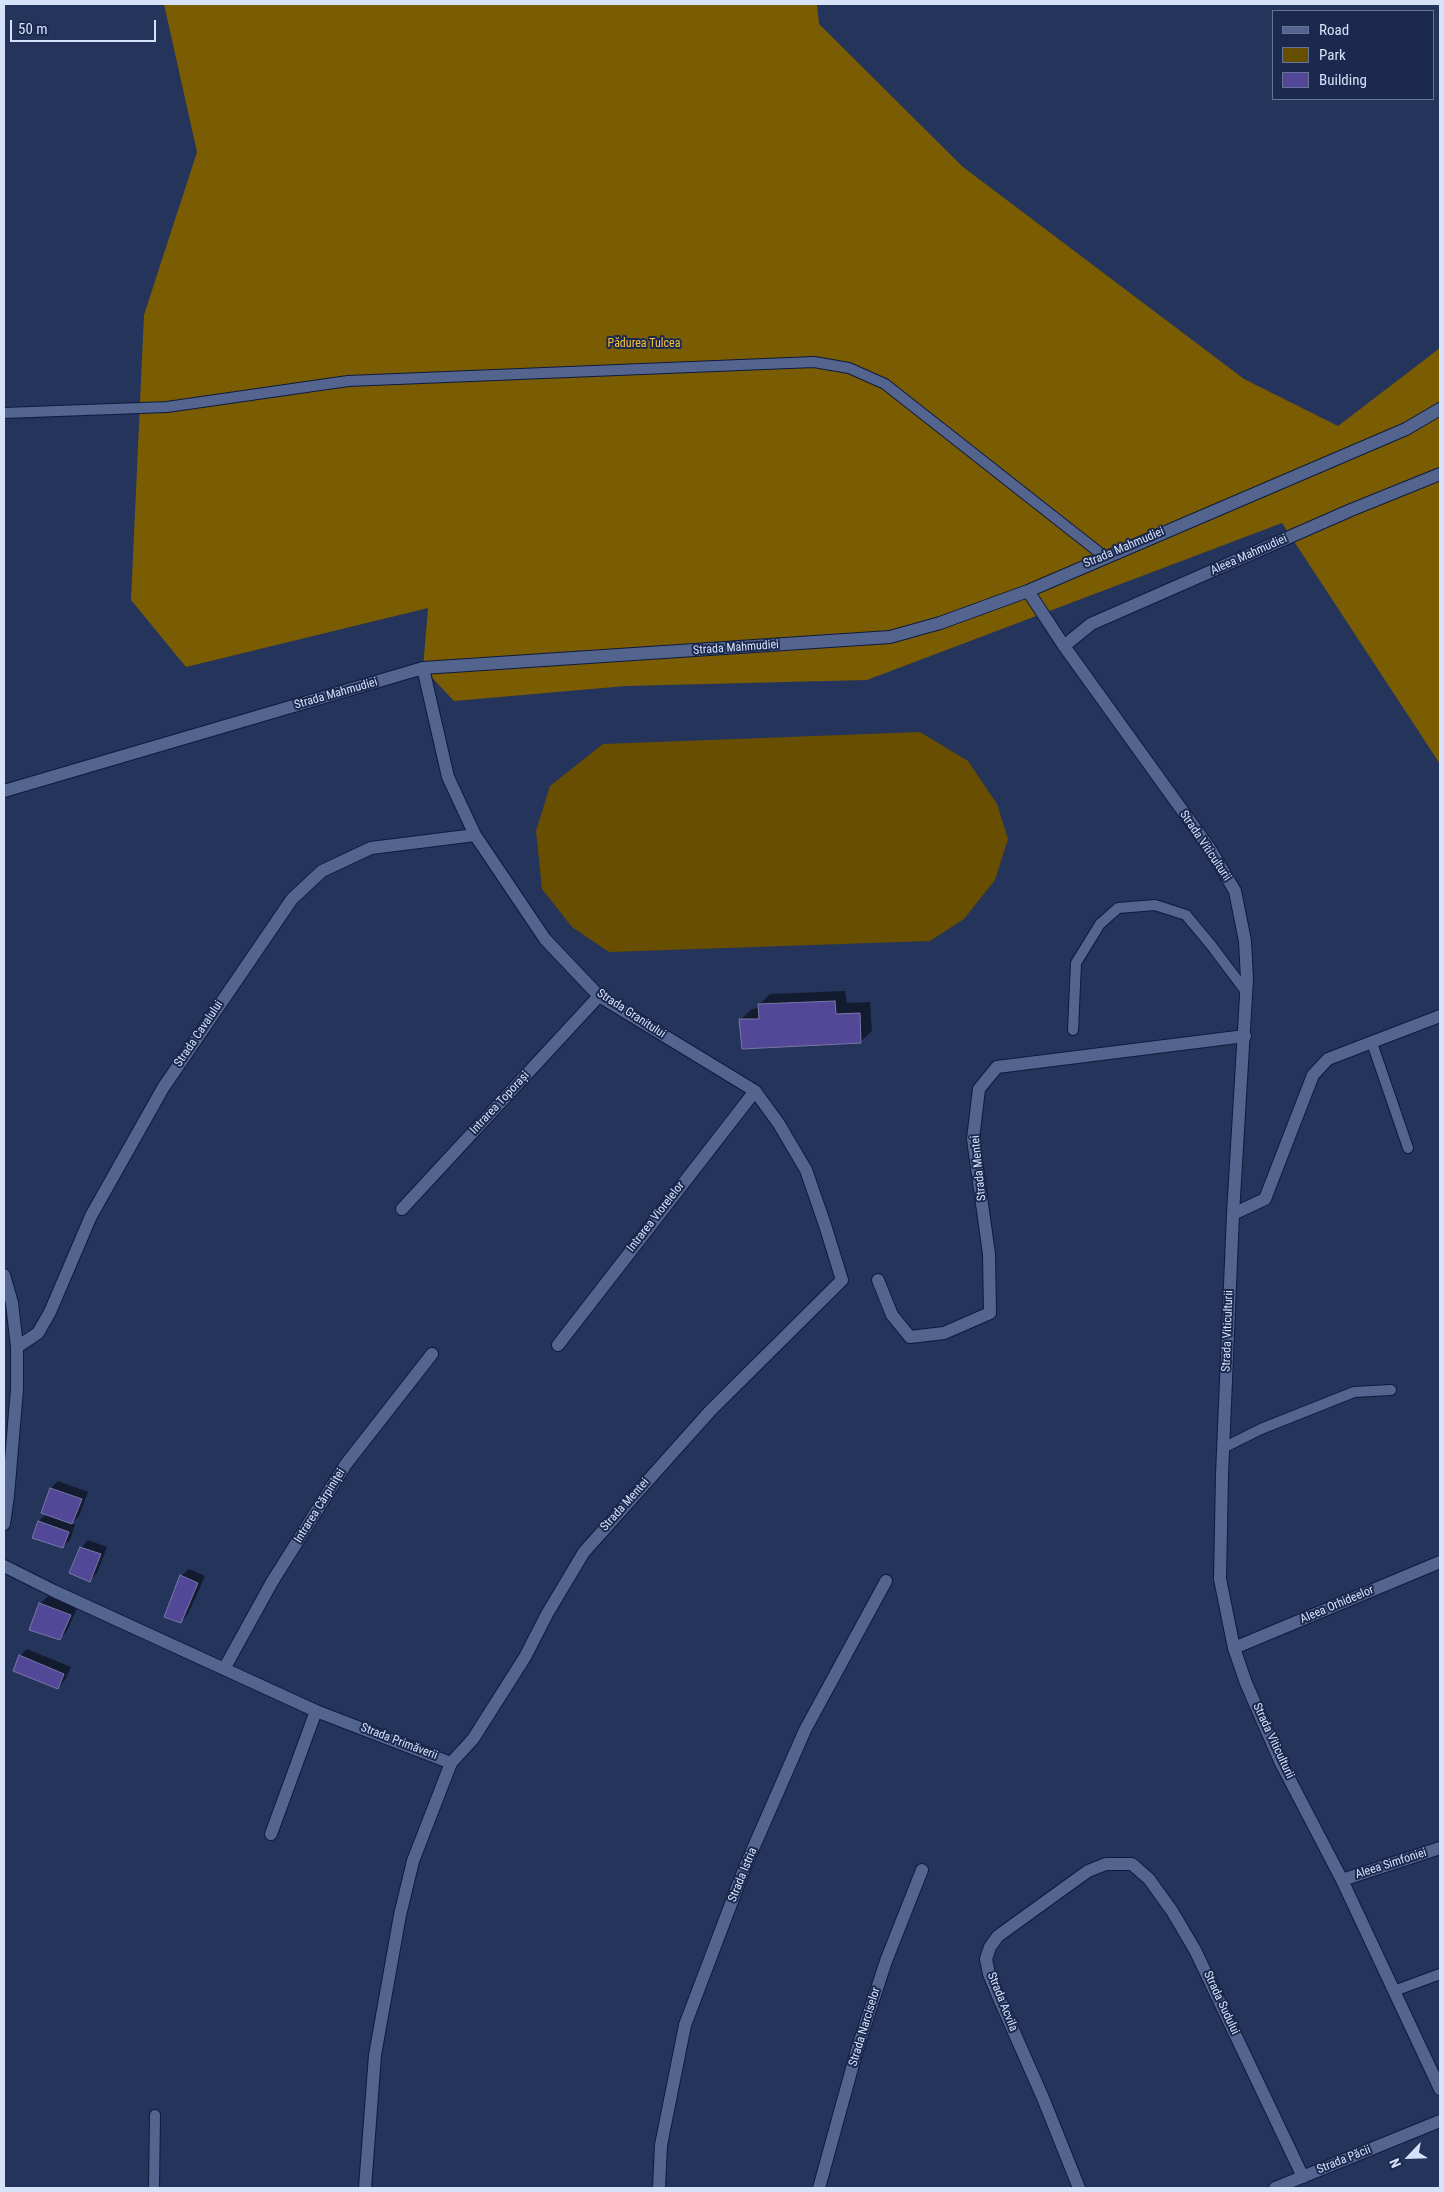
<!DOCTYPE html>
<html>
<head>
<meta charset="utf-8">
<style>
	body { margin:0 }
	#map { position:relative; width:1444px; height:2192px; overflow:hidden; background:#25345a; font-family:"Roboto Condensed",sans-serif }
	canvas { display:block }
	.frame { position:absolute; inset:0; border:5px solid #d6e1fa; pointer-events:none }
	.legend { position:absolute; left:1272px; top:10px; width:162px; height:90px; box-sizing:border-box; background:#1b294f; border:1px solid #667393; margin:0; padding:6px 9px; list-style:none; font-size:15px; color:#d6e1fa }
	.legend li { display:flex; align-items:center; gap:10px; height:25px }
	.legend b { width:25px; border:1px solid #667393 }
	.north { position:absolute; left:1384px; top:2132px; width:50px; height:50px; -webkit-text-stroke:4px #1b294f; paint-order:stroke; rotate:246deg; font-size:14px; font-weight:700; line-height:20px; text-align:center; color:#d6e1fa }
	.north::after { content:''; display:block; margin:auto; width:18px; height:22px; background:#d6e1fa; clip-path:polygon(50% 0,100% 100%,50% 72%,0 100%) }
	.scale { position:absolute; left:10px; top:20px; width:146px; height:22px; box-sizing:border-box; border:2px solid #d6e1fa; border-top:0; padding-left:6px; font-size:15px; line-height:18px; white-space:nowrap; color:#d6e1fa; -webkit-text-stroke:4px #1b294f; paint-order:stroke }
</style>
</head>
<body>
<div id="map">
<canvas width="1444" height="2192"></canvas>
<div class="frame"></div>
<ul class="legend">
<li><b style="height:6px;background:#53658f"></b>Road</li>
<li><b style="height:14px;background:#674e00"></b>Park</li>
<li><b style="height:14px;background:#524897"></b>Building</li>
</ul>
<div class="north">N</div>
<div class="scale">50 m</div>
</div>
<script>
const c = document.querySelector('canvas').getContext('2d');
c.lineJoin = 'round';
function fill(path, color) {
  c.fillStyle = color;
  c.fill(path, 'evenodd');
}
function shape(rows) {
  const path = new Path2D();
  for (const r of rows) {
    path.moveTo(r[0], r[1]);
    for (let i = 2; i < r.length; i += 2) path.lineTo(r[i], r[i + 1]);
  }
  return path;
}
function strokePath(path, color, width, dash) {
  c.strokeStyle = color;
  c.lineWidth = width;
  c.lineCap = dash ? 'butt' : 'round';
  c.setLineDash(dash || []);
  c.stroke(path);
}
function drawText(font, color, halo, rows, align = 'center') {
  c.font = font + ' "Roboto Condensed",sans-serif';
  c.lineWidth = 4;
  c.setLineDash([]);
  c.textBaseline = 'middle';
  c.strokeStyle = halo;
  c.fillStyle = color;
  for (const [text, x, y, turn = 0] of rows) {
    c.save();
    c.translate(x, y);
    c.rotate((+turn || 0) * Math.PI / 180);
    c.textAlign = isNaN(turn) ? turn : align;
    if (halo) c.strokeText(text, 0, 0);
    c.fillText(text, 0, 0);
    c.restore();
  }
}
const green = shape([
	[920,732,968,761,997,804,1008,839,995,880,964,919,930,941,609,952,572,927,542,889,536,831,550,786,603,744]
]);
const forest = shape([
	[164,4,817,4,819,24,963,167,1244,379,1338,426,1440,348,1440,764,1282,523,867,680,626,686,454,701,423,668,428,608,186,667,131,600,144,315,197,152]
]);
const shadow = shape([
	[845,991,847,1003,870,1002,872,1031,860,1042,740,1020,752,1009,759,1008,759,1005,770,994],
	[58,1481,88,1492,79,1516,72,1523,75,1525,70,1540,63,1547,39,1521,47,1513,43,1512,51,1488],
	[88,1540,107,1547,97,1573,90,1580,81,1548],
	[189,1569,205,1576,188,1614,181,1622,181,1576],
	[48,1596,77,1608,67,1631,59,1639,31,1629,40,1604],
	[27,1649,71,1667,65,1680,58,1688,20,1656]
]);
const building = shape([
	[835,1001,836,1014,860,1013,861,1043,742,1049,739,1019,759,1019,758,1004,835,1001],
	[50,1488,82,1499,72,1524,41,1513,50,1488],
	[38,1521,69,1532,63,1548,32,1538,38,1521],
	[80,1547,101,1554,90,1582,69,1573,80,1547],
	[180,1575,198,1583,181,1623,164,1617,180,1575],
	[39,1603,71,1615,60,1640,29,1630,39,1603],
	[19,1655,64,1674,58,1689,13,1671,19,1655]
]);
const service = shape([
	[4,413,167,407,348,381,814,362,849,368,885,384,1105,557],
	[1073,1030,1076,963,1100,924,1118,908,1155,905,1186,915,1211,945,1247,993],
	[1372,1043,1408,1148],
	[1223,1448,1261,1429,1354,1392,1391,1390],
	[1394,1991,1440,1974],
	[154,2188,155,2115]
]);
const minor = shape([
	[1064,646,1091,624,1351,510,1440,474],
	[402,1209,599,996],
	[1233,1214,1265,1199,1313,1075,1328,1059,1440,1016],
	[4,1275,12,1303,17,1347,17,1389,8,1496,4,1524],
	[878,1280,892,1315,910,1337,944,1333,990,1313,989,1254,973,1139,979,1089,997,1067,1245,1036],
	[558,1345,755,1091],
	[17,1347,38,1333,50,1312,91,1216,163,1088,292,899,322,871,371,848,475,835],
	[4,1566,54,1591,316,1711,451,1763],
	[1234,1648,1440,1562],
	[224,1669,272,1582,346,1464,432,1354],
	[271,1834,316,1711],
	[1342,1880,1440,1848],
	[365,2188,375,2055,400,1915,413,1861,451,1763,473,1739,525,1657,547,1614,584,1552,711,1410,842,1280,825,1225,806,1170,779,1124,755,1091,599,996,545,939,475,835,448,777,423,668],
	[659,2188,661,2145,685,2025,745,1867,805,1730,886,1581],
	[819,2188,857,2050,886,1961,922,1870],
	[1079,2188,1043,2098,999,1998,989,1974,986,1959,990,1947,998,1936,1088,1871,1106,1864,1132,1864,1149,1879,1172,1911,1195,1950,1303,2177]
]);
const tertiary = shape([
	[1275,2188,1440,2121]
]);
const secondary = shape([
	[1028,591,1064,646,1210,849,1235,891,1245,941,1247,979,1233,1214,1222,1475,1220,1579,1234,1648,1246,1683,1281,1763,1342,1880,1440,2089],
	[4,791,423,668,890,637,940,623,1028,591,1406,429,1440,409]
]);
const parkNames = [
	["Pădurea Tulcea",644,344]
];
const streetNames = [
	["Strada Mahmudiei",1124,548,-23],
	["Aleea Mahmudiei",1249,555,-24],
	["Strada Mahmudiei",736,648,-4],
	["Strada Mahmudiei",336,694,-16],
	["Strada Viticulturii",1205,846,56],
	["Strada Granitului",631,1014,33],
	["Strada Cavalului",199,1034,-56],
	["Intrarea Toporași",500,1103,-47],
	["Strada Mentei",979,1168,-96],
	["Intrarea Viorelelor",656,1217,-52],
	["Strada Viticulturii",1228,1331,-88],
	["Strada Mentei",625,1505,-48],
	["Intrarea Cărpiniței",320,1506,-58],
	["Aleea Orhideelor",1337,1605,-23],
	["Strada Viticulturii",1273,1741,65],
	["Strada Primăverii",399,1742,21],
	["Aleea Simfoniei",1391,1864,-18],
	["Strada Istria",743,1875,-68],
	["Strada Acvila",1002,2002,68],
	["Strada Sudului",1221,2003,65],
	["Strada Narciselor",865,2027,-73],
	["Strada Păcii",1344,2160,-22]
];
fill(green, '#674e00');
fill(forest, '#7a5d03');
fill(shadow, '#0007');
fill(building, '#524897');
strokePath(building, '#7977a5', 1);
strokePath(service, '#0e1a3e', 12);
strokePath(minor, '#0e1a3e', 14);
strokePath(tertiary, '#0e1a3e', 14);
strokePath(secondary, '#0e1a3e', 14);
strokePath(service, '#53658f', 10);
strokePath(minor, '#53658f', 12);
strokePath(tertiary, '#53658f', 12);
strokePath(secondary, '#53658f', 12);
drawText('12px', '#f4c037', '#1b294f', parkNames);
drawText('12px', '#d6e1fa', '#1b294f', streetNames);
</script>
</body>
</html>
